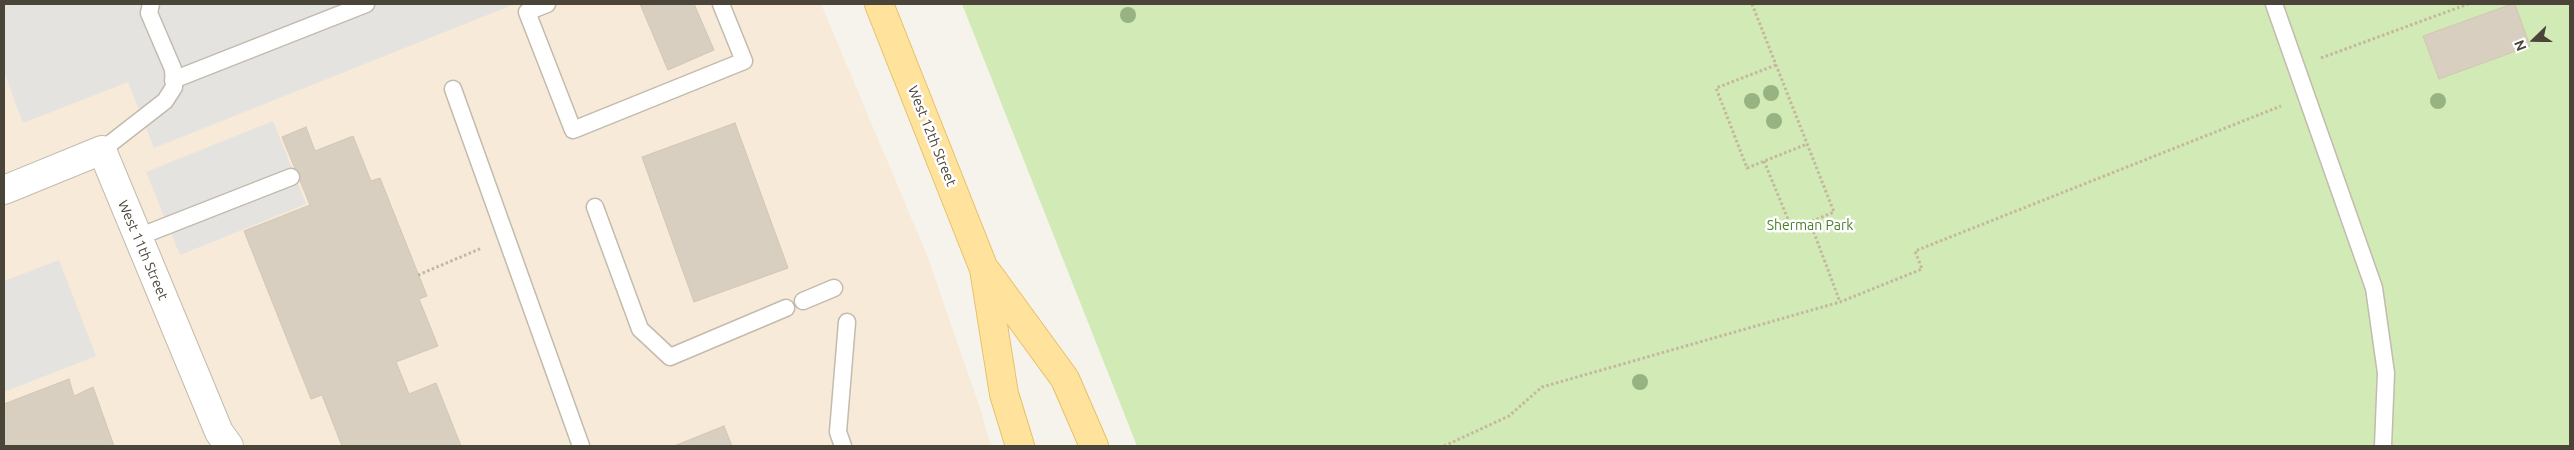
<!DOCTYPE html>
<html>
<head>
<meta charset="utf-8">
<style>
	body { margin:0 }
	#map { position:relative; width:2574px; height:450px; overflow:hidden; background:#f6f3ec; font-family:Ubuntu,sans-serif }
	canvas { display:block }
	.frame { position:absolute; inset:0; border:5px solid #4b4439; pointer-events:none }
	.north { position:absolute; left:2509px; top:15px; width:50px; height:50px; -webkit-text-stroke:4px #fff; paint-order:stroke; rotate:248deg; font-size:14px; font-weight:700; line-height:20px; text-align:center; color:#4b4439 }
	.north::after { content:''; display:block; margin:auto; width:18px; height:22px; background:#4b4439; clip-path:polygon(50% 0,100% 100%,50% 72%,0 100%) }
</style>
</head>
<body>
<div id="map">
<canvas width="2574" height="450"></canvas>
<div class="frame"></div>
<div class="north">N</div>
</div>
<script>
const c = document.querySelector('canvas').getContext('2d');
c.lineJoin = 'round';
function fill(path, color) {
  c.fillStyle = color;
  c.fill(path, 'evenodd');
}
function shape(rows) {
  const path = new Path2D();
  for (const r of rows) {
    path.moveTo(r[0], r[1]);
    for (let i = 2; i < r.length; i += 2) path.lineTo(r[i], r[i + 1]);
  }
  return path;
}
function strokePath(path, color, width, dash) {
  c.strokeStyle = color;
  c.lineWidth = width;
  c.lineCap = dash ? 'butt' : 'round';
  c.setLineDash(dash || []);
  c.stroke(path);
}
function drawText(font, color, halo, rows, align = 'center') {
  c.font = font + ' Ubuntu,sans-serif';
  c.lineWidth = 5;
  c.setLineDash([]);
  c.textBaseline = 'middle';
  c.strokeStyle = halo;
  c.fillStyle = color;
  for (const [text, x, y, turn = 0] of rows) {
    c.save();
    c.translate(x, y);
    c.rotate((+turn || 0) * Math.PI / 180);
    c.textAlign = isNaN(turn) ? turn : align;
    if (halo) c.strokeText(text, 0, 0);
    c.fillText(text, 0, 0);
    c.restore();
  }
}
const commercial = shape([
	[4,4,821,4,927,255,981,411,991,446,4,446]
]);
const green = shape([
	[962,4,2570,4,2570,446,1137,446]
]);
const parking = shape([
	[4,4,515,4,154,148,128,82,23,123,4,72],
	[273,121,306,204,180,255,146,172],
	[59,260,96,356,4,392,4,281]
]);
const building = shape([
	[640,4,694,4,714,50,668,70,640,4],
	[2512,4,2515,4,2530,46,2439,79,2423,36,2512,4],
	[735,123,788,268,694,302,642,157,735,123],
	[306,127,315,151,353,136,371,181,380,178,427,296,419,299,438,346,396,362,409,394,436,383,461,446,342,446,322,395,311,399,244,231,310,205,282,137,306,127],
	[69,379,74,396,93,387,114,446,4,446,4,404,69,379],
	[724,426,732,446,674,446,724,426]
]);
const path = shape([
	[1752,4,1834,212,1810,222,1840,302],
	[2321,58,2468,4],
	[1776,65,1716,88,1747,168,1807,144],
	[1764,161,1792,229,1810,222],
	[418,275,482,248],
	[1444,446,1509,416,1542,387,1840,302,1922,269,1915,251,2281,106]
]);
const lane = shape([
	[547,4,527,12,573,130,744,61,721,4],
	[2274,4,2374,288,2386,373,2383,446],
	[173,80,366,4],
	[453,89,581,446],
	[102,150,165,101,174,87,173,69,149,13,151,4],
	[595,207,640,329,670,357,786,308],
	[138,237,291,177],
	[803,301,834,288],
	[843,446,838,432,847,322]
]);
const street = shape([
	[4,190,102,150,219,432,229,446]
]);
const primary = shape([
	[879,4,984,269,1004,394,1020,446],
	[987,272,1065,379,1094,446]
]);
const trees = [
	[1128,15],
	[1771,93],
	[1752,101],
	[2438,101],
	[1774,121],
	[1640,382]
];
const streetNames = [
	["West 12th Street",932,136,68],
	["West 11th Street",143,250,67]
];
const parkNames = [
	["Sherman Park",1810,225]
];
fill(commercial, '#f7ead8');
fill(green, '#d2eab5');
fill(parking, '#e5e3e0');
fill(building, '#d8cfc1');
strokePath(building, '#d3c7b4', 1);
strokePath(lane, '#c2bbae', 19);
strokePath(street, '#c2bbae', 30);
strokePath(primary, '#e6c16a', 30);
strokePath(path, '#c4b79f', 3, [2.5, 2.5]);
strokePath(lane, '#fff', 16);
strokePath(street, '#fff', 28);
strokePath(primary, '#ffe39c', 28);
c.fillStyle = '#97b381';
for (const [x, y] of trees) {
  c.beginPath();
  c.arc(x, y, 8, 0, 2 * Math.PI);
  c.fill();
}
drawText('14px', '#4b4439', '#fff', streetNames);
drawText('14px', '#4a7f2a', '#fff', parkNames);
</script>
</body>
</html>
